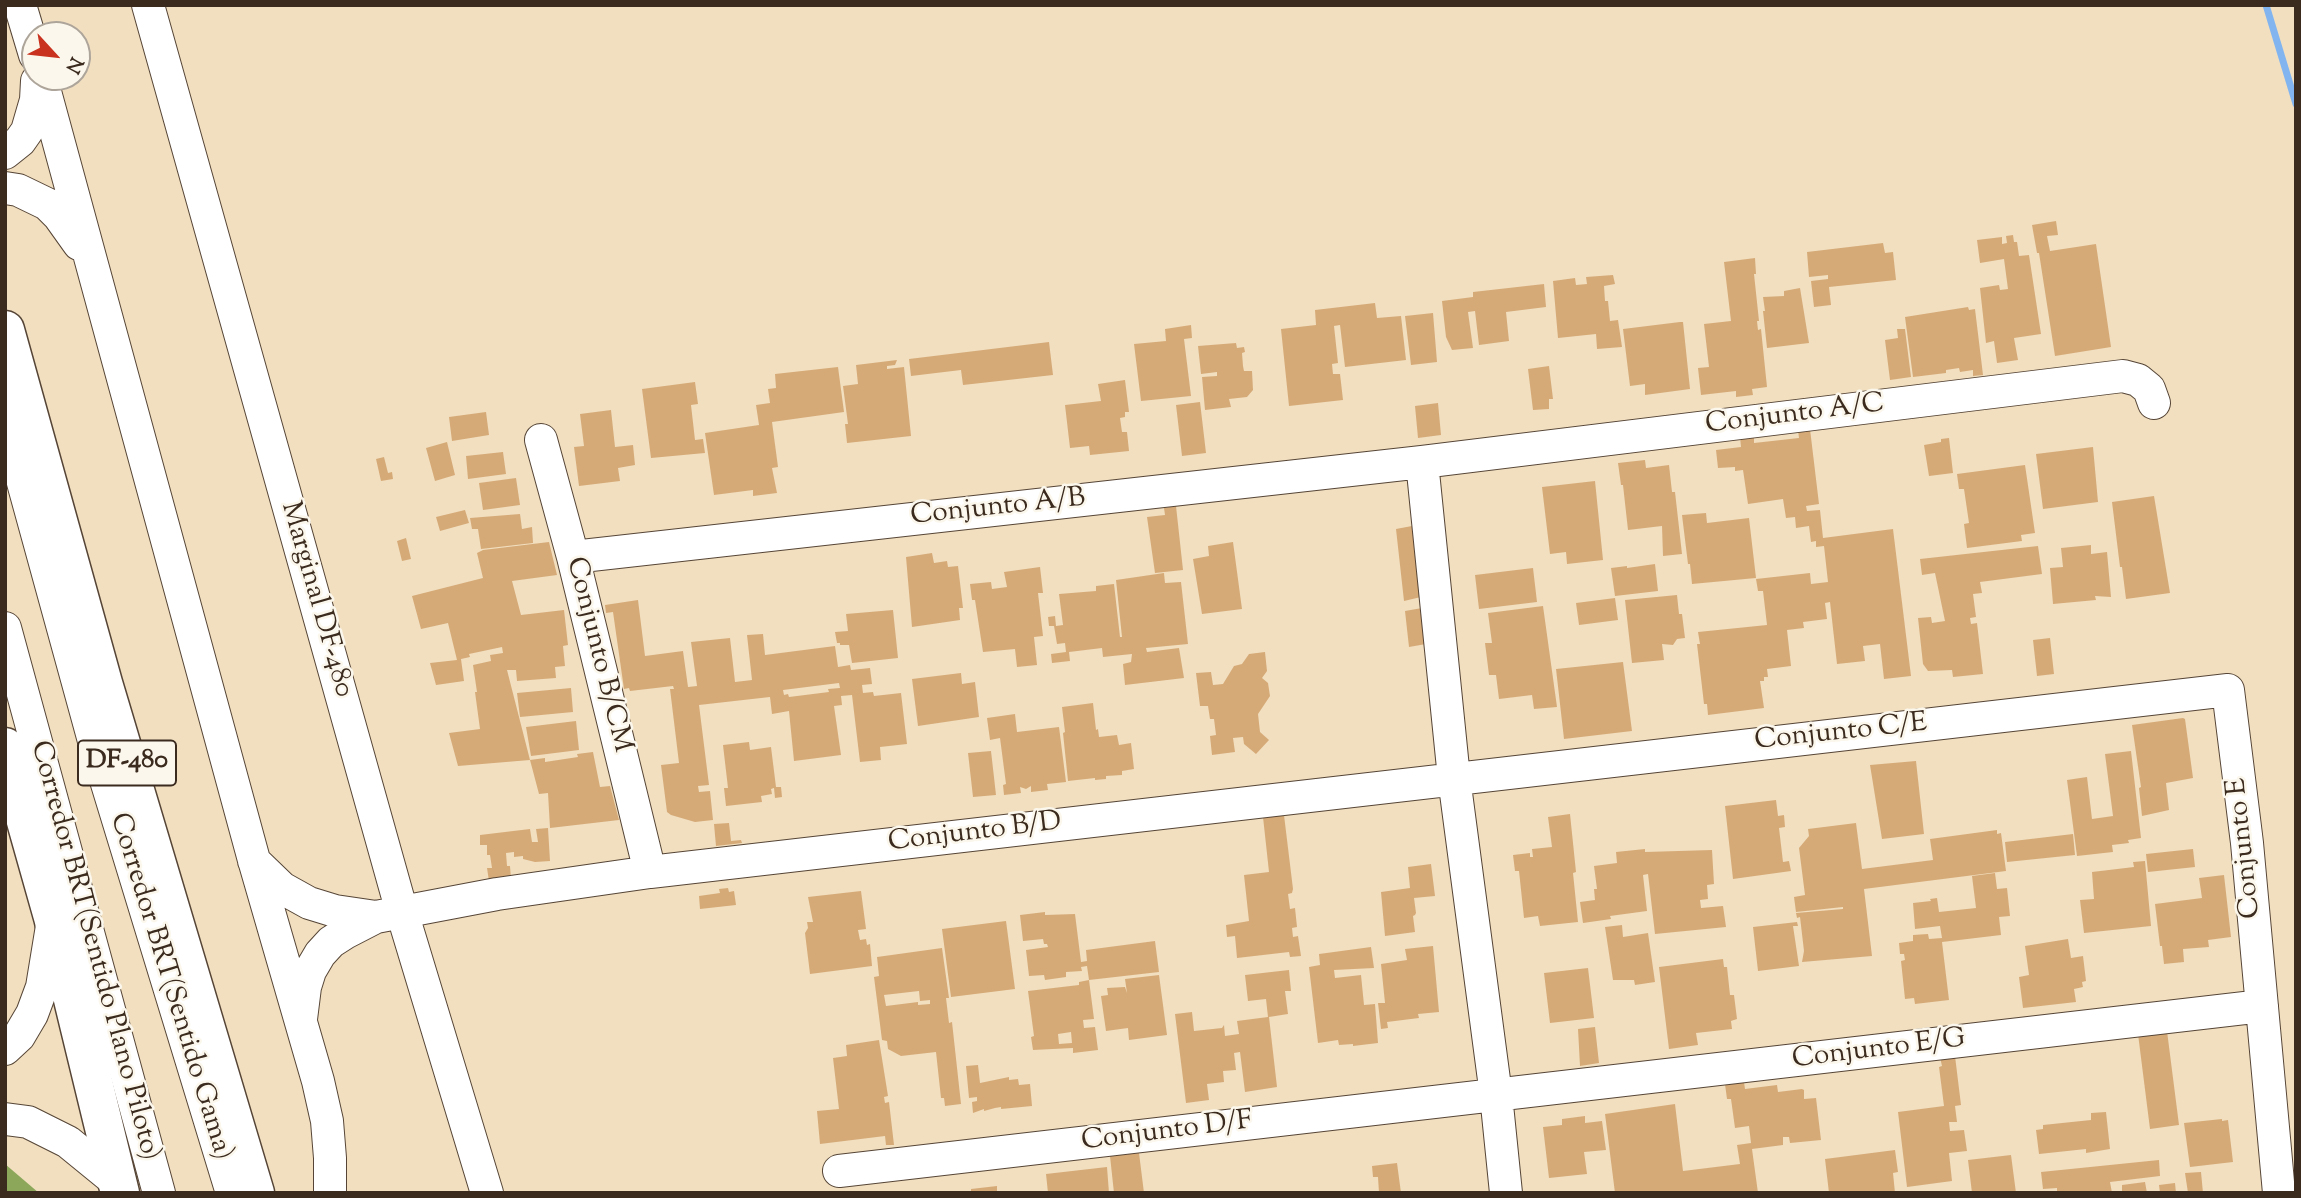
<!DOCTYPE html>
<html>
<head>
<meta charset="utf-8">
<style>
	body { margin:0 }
	#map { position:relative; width:2301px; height:1198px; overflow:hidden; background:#f1dfc0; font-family:"Sorts Mill Goudy",serif }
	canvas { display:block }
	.frame { position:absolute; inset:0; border:7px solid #3b2a1e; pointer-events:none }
	.north { position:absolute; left:21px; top:21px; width:70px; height:70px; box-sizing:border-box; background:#fbf7ec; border:2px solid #aea59a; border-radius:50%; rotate:117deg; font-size:19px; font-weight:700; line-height:28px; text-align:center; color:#3b2a1e }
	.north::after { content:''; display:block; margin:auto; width:24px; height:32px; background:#c8321e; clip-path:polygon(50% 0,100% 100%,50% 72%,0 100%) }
</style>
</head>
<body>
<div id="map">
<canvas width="2301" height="1198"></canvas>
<div class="frame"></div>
<div class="north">N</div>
</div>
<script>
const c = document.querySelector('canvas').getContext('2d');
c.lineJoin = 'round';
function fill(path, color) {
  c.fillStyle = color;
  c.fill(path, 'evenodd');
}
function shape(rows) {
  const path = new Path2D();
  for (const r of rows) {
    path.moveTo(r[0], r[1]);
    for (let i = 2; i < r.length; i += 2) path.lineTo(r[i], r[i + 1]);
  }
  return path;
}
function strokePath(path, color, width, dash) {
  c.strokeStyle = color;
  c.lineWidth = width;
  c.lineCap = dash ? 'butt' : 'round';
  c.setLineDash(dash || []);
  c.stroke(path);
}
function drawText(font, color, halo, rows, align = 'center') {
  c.font = font + ' "Sorts Mill Goudy",serif';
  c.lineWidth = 5;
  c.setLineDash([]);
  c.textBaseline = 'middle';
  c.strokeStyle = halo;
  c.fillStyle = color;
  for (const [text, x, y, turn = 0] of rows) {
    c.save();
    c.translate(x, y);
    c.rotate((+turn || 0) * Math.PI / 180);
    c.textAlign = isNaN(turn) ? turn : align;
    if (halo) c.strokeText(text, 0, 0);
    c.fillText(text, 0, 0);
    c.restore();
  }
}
const forest = shape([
	[5,1164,39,1193,5,1193]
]);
const stream = shape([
	[2266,5,2296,104]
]);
const building = shape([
	[2056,221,2058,235,2047,236,2050,251,2096,244,2111,347,2055,356,2039,253,2037,253,2032,225],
	[2013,235,2014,242,2017,242,2019,256,2029,255,2041,334,2014,338,2018,360,1997,363,1994,341,1986,343,1980,288,1999,285,2000,290,2008,289,2004,259,1980,263,1977,240,2002,237,2002,244,2007,243,2006,236],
	[1883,243,1885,253,1893,252,1896,280,1829,287,1831,305,1814,307,1811,281,1828,279,1828,275,1809,277,1807,252],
	[1755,258,1756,274,1754,274,1759,321,1757,321,1758,330,1761,329,1767,387,1752,389,1753,395,1736,397,1736,391,1701,395,1698,368,1709,367,1704,324,1731,321,1724,262],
	[1613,275,1615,284,1604,286,1605,301,1608,301,1610,321,1618,320,1622,347,1597,349,1596,334,1558,338,1553,281,1575,278,1576,285,1587,284,1586,277],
	[1544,284,1546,307,1506,312,1509,341,1479,345,1475,311,1468,312,1473,348,1452,350,1446,337,1442,301,1473,297,1473,292],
	[1800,288,1809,343,1767,348,1763,311,1765,311,1763,297,1784,296,1784,291],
	[1375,303,1377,318,1401,316,1406,360,1345,367,1340,325,1334,326,1338,363,1332,364,1333,374,1340,374,1343,400,1289,406,1281,329,1316,325,1315,310],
	[1968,307,1969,310,1975,309,1983,375,1973,376,1973,370,1960,372,1959,368,1946,370,1946,373,1913,377,1905,317],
	[1433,313,1437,362,1411,365,1405,316],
	[1680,322,1683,322,1690,389,1645,395,1645,384,1630,386,1623,329],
	[1191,325,1192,338,1184,339,1191,396,1141,401,1134,344,1166,341,1165,329],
	[1897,329,1905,329,1911,377,1890,380,1885,340,1898,338],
	[1049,342,1053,375,963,385,961,370,911,376,909,359],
	[1236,343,1237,348,1244,347,1245,352,1242,353,1243,366,1244,371,1252,371,1253,390,1247,397,1229,399,1231,407,1205,410,1202,377,1217,376,1217,372,1201,374,1198,346],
	[897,360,895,365,887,366,887,369,904,367,911,436,847,443,845,424,848,424,843,386,858,384,856,365],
	[1549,366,1553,399,1549,399,1549,409,1533,410,1528,369],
	[838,367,844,412,772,422,778,467,772,468,777,493,753,496,753,490,714,495,705,433,759,425,756,405,770,403,768,389,776,388,775,374],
	[1125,380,1129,412,1125,412,1125,417,1120,418,1122,432,1127,432,1129,451,1090,455,1089,446,1070,448,1065,405,1101,401,1098,384],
	[695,382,698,404,691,405,695,440,703,439,705,453,651,458,642,389],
	[1200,402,1206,453,1182,456,1176,405],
	[1438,403,1441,435,1418,438,1415,406],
	[611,410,615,447,633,445,635,465,618,468,620,481,579,486,574,447,584,446,580,414],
	[486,412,489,435,452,441,449,417],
	[1810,429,1819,504,1806,506,1807,511,1820,510,1823,538,1893,529,1911,676,1884,679,1880,644,1863,646,1865,661,1837,664,1830,602,1825,603,1827,619,1803,622,1804,628,1787,630,1791,666,1767,669,1768,677,1764,677,1764,681,1760,681,1764,708,1708,715,1707,704,1704,704,1697,644,1700,644,1698,632,1767,625,1763,591,1758,591,1756,579,1810,573,1811,584,1828,582,1824,546,1816,547,1816,541,1811,542,1809,526,1796,528,1795,517,1786,518,1783,499,1748,504,1743,470,1735,471,1735,467,1718,468,1716,450,1741,447,1740,437,1754,435,1754,443,1799,438,1798,430],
	[1949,438,1953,473,1929,476,1924,445,1941,442,1941,439],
	[447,442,455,475,435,481,426,448],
	[2093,447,2098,502,2043,509,2036,454],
	[503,452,506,474,468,479,466,456],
	[384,457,388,473,392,472,393,479,381,481,376,459],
	[1645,460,1646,468,1669,465,1672,492,1675,492,1682,554,1663,556,1662,526,1628,530,1623,485,1621,485,1618,463],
	[2025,465,2035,533,2021,535,2022,541,1967,548,1964,524,1969,523,1964,489,1959,489,1957,474],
	[516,478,520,505,483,510,479,483],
	[1595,481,1603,560,1567,564,1566,552,1550,554,1542,487],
	[2154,496,2170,593,2126,599,2122,567,2120,567,2112,502],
	[1176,506,1183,570,1155,573,1147,517,1165,515,1164,508],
	[465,510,469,523,440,531,436,517],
	[1706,513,1707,523,1749,518,1756,578,1692,584,1690,564,1688,564,1682,515],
	[520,514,522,529,532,527,533,543,481,549,478,529,472,529,470,518],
	[1412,526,1421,597,1404,601,1396,529],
	[406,538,411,559,402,561,397,541],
	[549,542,557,575,512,581,521,615,564,610,568,645,563,646,565,666,555,667,556,678,517,681,516,670,507,670,530,760,458,766,449,733,480,729,475,692,477,692,473,665,491,661,490,655,503,653,502,647,469,654,470,657,461,659,464,681,436,685,430,663,457,660,448,623,421,629,412,596,483,578,477,553,483,550],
	[1233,542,1242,609,1202,614,1193,559,1209,556,1208,546],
	[2091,545,2091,554,2107,552,2111,597,2095,596,2096,600,2053,604,2050,568,2063,567,2061,548],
	[2038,546,2042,574,1980,582,1982,593,1973,594,1976,617,1970,618,1971,624,1977,623,1983,674,1953,677,1952,670,1928,671,1923,664,1918,618,1931,617,1932,623,1945,621,1935,573,1922,575,1920,559],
	[932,553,934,563,947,561,948,567,958,566,963,608,959,608,960,620,912,627,906,557],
	[1655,564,1658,591,1615,596,1611,568,1627,566,1627,568],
	[1040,567,1043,593,1038,593,1043,636,1034,637,1037,665,1017,667,1015,649,983,652,975,600,972,600,970,584,991,582,992,589,1007,587,1004,572],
	[1533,568,1537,602,1479,609,1475,575],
	[1164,573,1165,583,1181,582,1188,644,1146,648,1147,652,1179,648,1184,678,1125,685,1123,664,1131,662,1132,654,1103,657,1102,648,1069,652,1070,661,1052,663,1051,654,1066,652,1065,643,1057,644,1054,626,1049,626,1048,617,1055,616,1056,626,1063,625,1059,594,1096,591,1096,586,1114,584,1120,637,1122,637,1116,580],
	[1677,595,1679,614,1682,614,1685,638,1677,639,1673,645,1662,644,1664,660,1632,663,1625,600],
	[1615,598,1618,620,1579,625,1576,603],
	[638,600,645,656,683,651,688,687,697,686,691,642,730,638,735,682,752,680,747,635,763,634,765,655,835,646,838,667,850,665,851,670,870,668,872,684,862,685,863,693,873,692,874,696,901,693,907,744,880,747,881,760,860,762,852,695,841,696,842,705,834,706,841,755,794,761,789,711,772,714,770,697,699,705,709,785,698,786,699,792,710,791,713,820,695,822,671,815,667,812,661,765,679,763,670,689,674,689,673,686,630,691,629,688,624,689,613,612,606,613,605,605],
	[839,683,840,688,828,689,829,692,789,697,788,694,784,695,783,690],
	[1543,606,1557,707,1534,709,1532,695,1499,699,1496,675,1489,675,1485,643,1492,643,1488,613],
	[1422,608,1426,644,1409,647,1405,611],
	[893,610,898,658,852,663,849,645,840,645,840,643,837,643,835,632,848,631,846,614],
	[2050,638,2054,674,2037,676,2033,640],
	[1265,652,1267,671,1262,678,1268,683,1270,696,1258,714,1260,732,1269,740,1256,754,1244,744,1243,737,1233,738,1235,752,1212,755,1210,736,1216,735,1214,719,1210,719,1208,706,1200,706,1196,673,1211,672,1213,685,1223,684,1234,666,1242,664,1249,654],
	[1623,662,1632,731,1564,739,1556,669],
	[961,673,962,684,975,682,979,717,918,726,912,679],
	[571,688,573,712,520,717,517,693],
	[1093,703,1096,730,1098,729,1099,737,1117,735,1119,745,1131,743,1134,769,1122,771,1122,775,1106,776,1106,779,1095,780,1095,778,1068,781,1063,733,1065,732,1062,707],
	[1015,714,1017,732,1059,727,1066,782,1047,784,1048,790,1031,792,1031,786,1026,789,1020,787,1021,793,1004,795,1003,785,1006,784,1000,738,990,740,987,718],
	[2183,718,2185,719,2193,778,2166,783,2169,810,2142,816,2139,788,2141,787,2132,725],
	[576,721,579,750,531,756,526,727],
	[749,742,750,750,771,747,776,787,781,787,782,797,775,798,774,788,771,789,772,794,761,796,762,802,726,806,724,788,728,788,723,745],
	[991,751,996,795,973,797,968,753],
	[2131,751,2141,838,2128,840,2129,843,2112,845,2113,852,2077,856,2067,780,2087,777,2092,819,2113,816,2105,754],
	[593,752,600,787,610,786,619,820,550,828,548,793,539,794,530,760,545,758,545,762,578,757,577,754],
	[1916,761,1924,834,1882,839,1870,765],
	[1776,800,1778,816,1784,815,1785,827,1779,828,1783,862,1789,861,1791,871,1733,879,1725,806],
	[1570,814,1576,872,1573,873,1578,922,1540,926,1538,916,1524,918,1519,871,1515,871,1513,855,1530,853,1530,857,1533,857,1532,849,1552,847,1548,817],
	[1284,815,1293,889,1292,893,1288,894,1290,909,1295,908,1297,927,1292,928,1293,937,1298,936,1301,956,1290,957,1289,952,1237,958,1235,936,1227,937,1226,925,1249,921,1244,875,1269,872,1263,817],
	[729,823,731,841,741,840,742,843,716,846,714,824],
	[1856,823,1862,869,1933,860,1930,839,1997,830,1997,834,2001,833,2006,871,1864,889,1872,956,1802,962,1804,951,1800,917,1797,918,1796,913,1843,909,1843,907,1796,912,1794,897,1805,895,1799,848,1809,836,1808,829],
	[548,828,550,861,535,862,523,859,523,856,514,857,514,852,506,853,507,866,510,866,511,879,489,881,487,868,492,868,490,855,487,855,487,845,480,845,480,835,530,829,532,842,538,842,536,829],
	[2073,834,2075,855,2007,862,2005,842],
	[1645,849,1645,852,1712,850,1714,884,1707,885,1708,899,1700,900,1701,908,1723,906,1726,927,1655,934,1648,874,1643,875,1647,911,1610,916,1611,919,1583,923,1580,902,1595,900,1594,889,1597,889,1594,866,1617,863,1616,852],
	[2193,849,2195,867,2148,872,2146,854],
	[2145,861,2151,926,2084,933,2080,900,2094,899,2092,872,2134,867,2133,862],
	[1431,864,1435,896,1414,898,1416,913,1415,915,1413,916,1415,932,1385,936,1381,892,1410,888,1408,867],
	[1995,873,1997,889,2007,888,2010,916,1999,917,2001,935,1942,942,1949,1000,1915,1004,1914,998,1905,999,1901,961,1905,960,1904,954,1900,954,1899,943,1913,941,1913,935,1928,934,1929,939,1942,938,1940,926,1915,929,1913,903,1931,901,1930,899,1937,898,1939,912,1976,908,1972,876],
	[2224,875,2231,937,2208,940,2209,947,2183,949,2184,962,2164,964,2162,946,2160,946,2155,904,2202,898,2199,878],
	[728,888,729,892,734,891,736,905,700,909,699,896,720,893,719,889],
	[861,891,866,929,858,930,860,940,866,939,867,945,870,944,872,966,810,974,805,933,808,928,807,922,813,922,808,897],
	[1045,912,1045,915,1075,914,1081,962,1087,961,1086,950,1155,941,1159,972,1089,980,1094,1019,1083,1020,1084,1028,1095,1027,1098,1050,1073,1053,1073,1048,1033,1050,1031,1037,1034,1036,1028,991,1079,985,1079,982,1089,980,1087,966,1081,967,1082,971,1066,972,1066,977,1045,980,1044,975,1029,976,1026,950,1048,947,1047,944,1044,944,1043,939,1023,941,1020,915],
	[1071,1032,1072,1043,1059,1044,1058,1034],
	[1006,921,1015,989,951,997,942,929],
	[1797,922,1798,926,1793,926,1799,966,1758,971,1753,927],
	[1622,925,1623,937,1648,933,1655,982,1635,985,1634,980,1613,980,1605,927],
	[2068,939,2071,958,2083,956,2086,981,2082,982,2083,987,2074,989,2076,1002,2023,1008,2019,977,2029,975,2025,946],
	[1433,946,1439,1012,1418,1014,1419,1018,1387,1022,1388,1028,1381,1029,1378,1003,1385,1003,1381,964,1407,960,1405,949],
	[1371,947,1374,968,1334,970,1335,978,1361,975,1364,1005,1375,1004,1378,1043,1353,1046,1353,1044,1339,1045,1338,1040,1318,1043,1309,967,1320,965,1319,954],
	[942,948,949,998,946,998,949,1023,952,1022,961,1104,945,1106,944,1098,941,1098,936,1052,901,1056,888,1049,887,1041,882,1040,874,977,879,976,877,957],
	[919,991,920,1001,930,1000,930,1004,918,1005,918,1002,886,1006,884,995],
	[1723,959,1724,967,1727,967,1730,995,1734,995,1737,1019,1731,1021,1732,1029,1696,1033,1698,1045,1669,1049,1659,967],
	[1588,968,1594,1018,1550,1023,1544,973],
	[1289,970,1291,991,1285,991,1288,1014,1269,1017,1277,1087,1245,1092,1240,1052,1234,1053,1236,1070,1223,1071,1224,1082,1207,1084,1209,1100,1186,1103,1175,1014,1192,1012,1194,1031,1222,1028,1224,1025,1225,1036,1239,1034,1237,1021,1268,1017,1266,999,1248,1001,1245,975],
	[1159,975,1167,1035,1129,1040,1128,1028,1106,1031,1101,996,1108,995,1107,988,1125,987,1127,993,1125,979],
	[1595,1027,1599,1063,1580,1066,1578,1029],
	[2167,1031,2179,1125,2150,1129,2138,1034],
	[879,1040,888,1096,884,1097,885,1103,889,1102,894,1145,886,1145,885,1136,820,1144,817,1111,839,1109,833,1058,847,1056,846,1045],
	[1955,1056,1961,1105,1955,1106,1957,1122,1949,1122,1950,1131,1964,1130,1967,1151,1949,1153,1952,1181,1907,1187,1898,1112,1944,1106,1939,1067,1942,1066,1940,1057],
	[978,1065,980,1083,1009,1077,1009,1080,1018,1079,1019,1085,1030,1084,1032,1106,1001,1109,1001,1107,995,1108,984,1111,984,1109,973,1113,972,1102,977,1101,977,1097,969,1098,966,1066],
	[1744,1082,1745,1089,1777,1085,1778,1092,1802,1089,1804,1090,1804,1099,1816,1098,1821,1140,1790,1143,1789,1137,1783,1137,1783,1145,1752,1149,1758,1193,1615,1193,1605,1114,1675,1104,1683,1171,1740,1164,1737,1145,1751,1143,1749,1126,1735,1128,1731,1099,1727,1099,1725,1084],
	[2106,1112,2110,1149,2086,1153,2086,1149,2039,1154,2036,1130,2043,1129,2043,1125,2091,1120,2091,1113],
	[1585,1116,1585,1123,1602,1121,1606,1150,1584,1152,1587,1174,1549,1178,1543,1127,1562,1125,1562,1119],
	[2222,1119,2222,1121,2228,1120,2233,1162,2190,1167,2184,1123],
	[1895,1150,1898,1172,1893,1173,1895,1193,1829,1193,1825,1159],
	[1139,1153,1144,1193,1114,1193,1110,1156],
	[2011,1155,2016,1193,1972,1193,1968,1160],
	[2159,1160,2160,1176,2110,1182,2112,1193,2057,1193,2057,1188,2043,1189,2041,1172],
	[1397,1163,1401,1193,1379,1193,1378,1177,1373,1177,1372,1166],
	[1107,1167,1109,1193,1048,1193,1046,1174],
	[2201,1172,2203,1193,2188,1193,2185,1173],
	[2145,1182,2147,1193,2122,1193,2122,1185],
	[2175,1183,2176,1193,2160,1193,2159,1185],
	[997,1186,997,1193,971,1193,971,1189]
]);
const minor = shape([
	[20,5,35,55],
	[148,5,402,912,487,1193],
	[41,77,254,860,318,1081,327,1121,330,1158,330,1193],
	[5,153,20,141,27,131,36,100,37,81],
	[5,188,18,190,47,204,59,216,79,244],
	[5,417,94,741,232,1193],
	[541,440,573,557,650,872],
	[1422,462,1454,778,1496,1095,1506,1193],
	[573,557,1422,462,2123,376,2138,380,2149,389,2154,403],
	[5,628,159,1193],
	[254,861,282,888,309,903,335,911,376,917],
	[301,1019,305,987,310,971,320,954,331,942,345,933,376,917,497,894,650,872,2228,690,2247,843,2279,1193],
	[5,1049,19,1036,32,1014,42,987,52,926],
	[5,1119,28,1122,68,1142,117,1182],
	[839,1171,2262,1006]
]);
const major = shape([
	[5,330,103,683,255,1193],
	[5,747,53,917,120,1193]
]);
const shields = [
	[127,763,98]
];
const shieldNames = [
	["DF-480",127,763]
];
const streetNames = [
	["Conjunto A/C",1795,416,-7],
	["Conjunto A/B",998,509,-6],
	["Marginal DF-480",315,600,74],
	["Conjunto B/CM",597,655,76],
	["Conjunto C/E",1841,734,-6],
	["Conjunto B/D",975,834,-7],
	["Conjunto E",2246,848,-96],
	["Corredor BRT(Sentido Plano Piloto)",93,951,75],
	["Corredor BRT(Sentido Gama)",169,987,73],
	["Conjunto E/G",1879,1051,-7],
	["Conjunto D/F",1167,1133,-7]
];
fill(forest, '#8ca75a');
strokePath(stream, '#82b5ef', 7);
fill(building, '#d6aa77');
strokePath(minor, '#564536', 34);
strokePath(major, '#564536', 41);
strokePath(minor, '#fff', 32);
strokePath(major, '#fff', 38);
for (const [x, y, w] of shields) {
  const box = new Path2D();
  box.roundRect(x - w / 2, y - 22.5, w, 45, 5);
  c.fillStyle = '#fbf7ec';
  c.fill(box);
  strokePath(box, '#3b2a1e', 2);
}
drawText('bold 26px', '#3b2a1e', null, shieldNames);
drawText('28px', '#3b2a1e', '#fbf7ec', streetNames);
</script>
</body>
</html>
